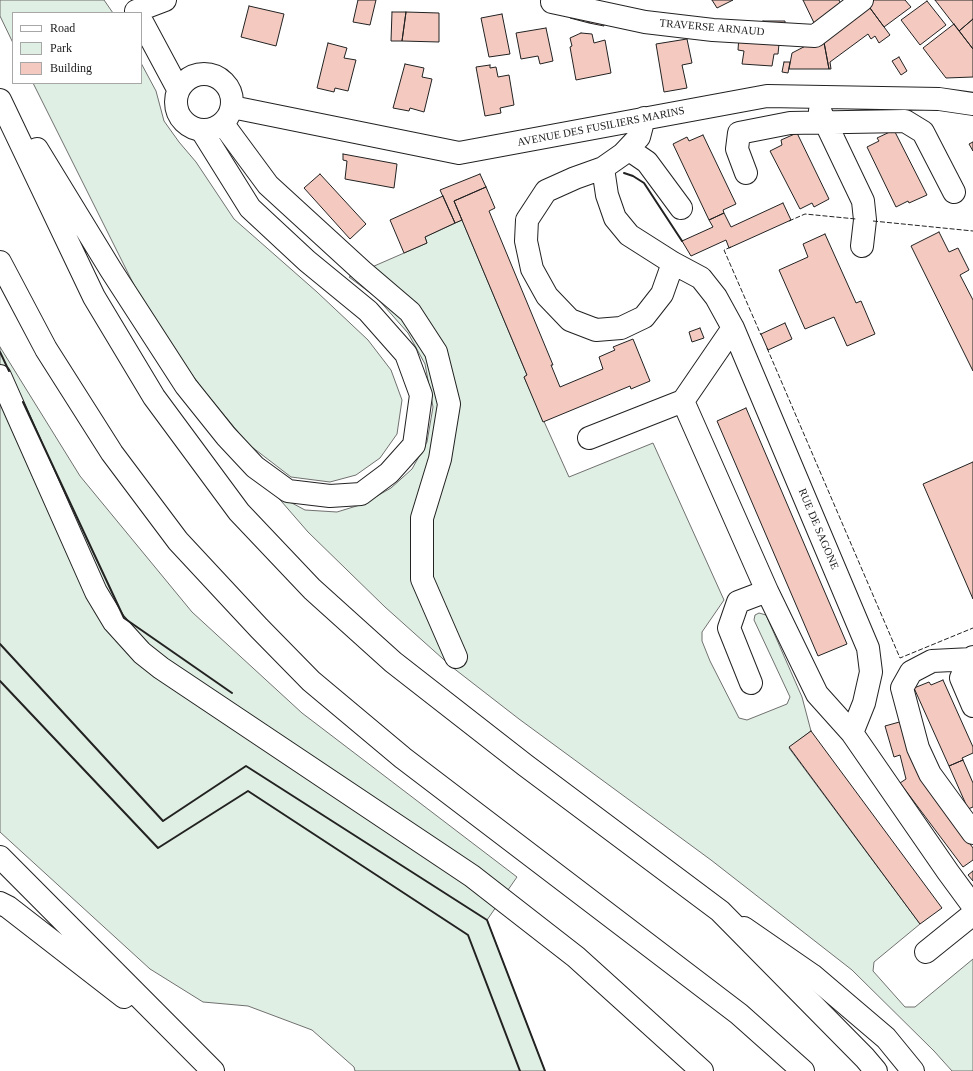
<!DOCTYPE html>
<html>
<head>
<meta charset="utf-8">
<style>
	body { margin:0 }
	#map { position:relative; width:973px; height:1071px; overflow:hidden; background:#fff; font-family:"Times New Roman",serif }
	canvas { display:block }
	.legend { position:absolute; left:12px; top:12px; width:130px; height:72px; box-sizing:border-box; background:#fff; border:1px solid #a7a7a7; margin:0; padding:5px 7px; list-style:none; font-size:12px; color:#222 }
	.legend li { display:flex; align-items:center; gap:8px; height:20px }
	.legend b { width:20px; border:1px solid #a7a7a7 }
</style>
</head>
<body>
<div id="map">
<canvas width="973" height="1071"></canvas>
<ul class="legend">
<li><b style="height:5px;background:#fff"></b>Road</li>
<li><b style="height:11px;background:#e0efe3"></b>Park</li>
<li><b style="height:11px;background:#f3c9c0"></b>Building</li>
</ul>
</div>
<script>
const c = document.querySelector('canvas').getContext('2d');
c.lineJoin = 'round';
function fill(path, color) {
  c.fillStyle = color;
  c.fill(path, 'evenodd');
}
function shape(rows) {
  const path = new Path2D();
  for (const r of rows) {
    if (r.length === 3) {
      path.moveTo(r[0] + r[2], r[1]);
      path.arc(r[0], r[1], r[2], 0, 2 * Math.PI);
      continue;
    }
    path.moveTo(r[0], r[1]);
    for (let i = 2; i < r.length; i += 2) path.lineTo(r[i], r[i + 1]);
  }
  return path;
}
function strokePath(path, color, width, dash) {
  c.strokeStyle = color;
  c.lineWidth = width;
  c.lineCap = dash ? 'butt' : 'round';
  c.setLineDash(dash || []);
  c.stroke(path);
}
function drawText(font, color, halo, rows, align = 'center') {
  c.font = font + ' "Times New Roman",serif';
  c.lineWidth = 3;
  c.setLineDash([]);
  c.textBaseline = 'middle';
  c.strokeStyle = halo;
  c.fillStyle = color;
  for (const [text, x, y, turn = 0] of rows) {
    c.save();
    c.translate(x, y);
    c.rotate((+turn || 0) * Math.PI / 180);
    c.textAlign = isNaN(turn) ? turn : align;
    if (halo) c.strokeText(text, 0, 0);
    c.fillText(text, 0, 0);
    c.restore();
  }
}
const green = shape([
	[0,0,104,0,113,13,13,13,13,43,0,16,0,0],
	[141,63,156,91,164,121,179,142,196,162,234,219,317,292,368,340,391,370,402,400,397,434,380,458,356,475,330,482,291,477,248,444,201,387,149,315,33,83,141,83,141,63],
	[462,220,527,375,524,377,569,477,653,443,724,600,702,632,702,641,710,661,739,718,747,720,787,704,790,697,754,620,755,615,759,613,766,615,802,697,811,731,789,748,920,924,874,962,873,971,905,1007,915,1007,973,959,973,1071,952,1071,934,1051,852,970,711,860,519,719,452,667,385,607,308,532,275,494,305,510,337,512,363,504,391,488,412,469,427,442,433,407,425,364,408,333,377,298,349,277,427,243,425,237,462,220],
	[0,347,80,476,192,612,302,713,517,877,487,920,545,1071,355,1071,354,1067,312,1030,248,1006,203,1002,150,969,0,832,0,347]
]);
const building = shape([
	[358,0,376,0,370,25,353,22,358,0],
	[712,0,733,0,717,8,712,0],
	[803,0,839,0,843,8,816,27,803,0],
	[872,0,905,0,911,7,884,27,867,4,872,0],
	[935,0,973,0,973,19,959,31,935,0],
	[927,1,946,25,920,45,901,20,927,1],
	[867,4,890,35,879,43,875,36,871,39,868,34,830,62,831,69,829,69,823,37,867,4],
	[249,6,284,14,276,46,241,37,249,6],
	[392,12,406,12,402,41,391,41,392,12],
	[406,12,439,13,439,42,402,41,406,12],
	[571,12,590,16,589,23,570,18,571,12],
	[502,14,510,54,489,57,481,18,502,14],
	[590,16,603,18,604,26,589,23,590,16],
	[973,19,973,49,959,31,973,19],
	[763,21,785,21,785,28,763,29,763,21],
	[954,24,973,49,973,77,946,78,923,48,954,24],
	[546,28,553,61,540,64,538,56,521,59,516,33,546,28],
	[581,33,592,34,594,43,605,40,611,73,576,80,570,47,572,46,570,38,581,33],
	[739,36,779,44,778,54,774,54,772,66,742,64,744,51,738,50,739,36],
	[823,37,829,69,789,69,792,53,823,37],
	[687,39,692,63,682,65,687,88,664,92,656,44,687,39],
	[328,43,347,48,344,58,356,60,348,91,335,88,334,92,317,88,328,43],
	[899,57,907,71,901,75,892,61,899,57],
	[784,62,790,62,788,73,782,72,784,62],
	[405,64,424,68,422,77,432,79,424,112,410,108,409,111,393,108,405,64],
	[490,65,490,68,496,67,498,77,509,75,514,105,500,108,501,113,485,116,476,67,490,65],
	[894,130,927,195,909,203,908,201,896,207,867,147,879,141,877,138,894,130],
	[797,133,829,199,814,207,812,203,800,209,770,151,782,145,781,140,797,133],
	[703,135,736,204,723,210,724,213,709,220,673,144,687,137,689,141,703,135],
	[973,142,973,151,969,144,973,142],
	[343,154,397,164,394,188,345,179,347,161,343,160,343,154],
	[320,174,366,224,350,239,304,188,320,174],
	[480,174,486,187,454,201,462,220,455,223,440,190,480,174],
	[486,187,495,208,489,211,553,365,551,365,560,387,603,369,599,357,615,350,613,347,633,339,650,381,631,389,630,386,543,422,524,377,527,375,454,201,486,187],
	[443,196,455,223,425,237,427,243,404,253,390,220,443,196],
	[783,203,791,220,729,248,726,240,691,256,682,241,713,227,709,220,724,213,731,227,783,203],
	[939,232,949,252,958,248,969,270,960,275,973,300,973,371,911,246,939,232],
	[825,234,856,303,861,301,875,334,847,346,834,317,805,329,779,270,808,257,803,244,825,234],
	[785,323,792,339,768,350,761,334,785,323],
	[700,328,704,338,692,342,689,332,700,328],
	[746,408,847,644,818,656,717,421,746,408],
	[973,462,973,599,923,484,973,462],
	[943,680,973,747,973,753,962,758,963,760,949,766,914,688,929,682,931,685,943,680],
	[903,721,917,771,973,848,973,860,963,867,900,783,906,779,900,755,894,757,885,726,903,721],
	[811,731,942,908,920,924,789,747,811,731],
	[963,760,973,783,973,807,968,809,949,766,963,760],
	[973,871,973,881,968,875,973,871]
]);
const minor = shape([
	[552,2,645,22,713,30,815,36,862,0],
	[136,11,165,0],
	[141,20,178,89],
	[204,102,28],
	[232,107,459,153,767,96,939,99,973,104],
	[820,111,863,201,865,220,862,246],
	[644,118,639,137,623,154,603,168,607,195,615,218,629,235,673,263,701,278,716,297,733,328,868,648,871,672,864,703,852,733],
	[223,124,268,185,362,271,410,312,436,352,449,404,440,459,422,518,422,579,456,657],
	[628,149,647,162,681,208],
	[603,168,575,178,546,191,527,220,526,241,532,269,547,296,570,320,596,330,621,328,644,317,662,294,673,263],
	[746,173,737,149,739,133,790,123,905,121,923,132,954,192],
	[733,328,683,401,767,591,738,602,729,628,751,683],
	[0,376,96,592,114,622,142,653,161,668,472,876,576,957,702,1071],
	[589,438,683,401],
	[767,591,817,694,852,733,948,872,973,906],
	[973,657,961,678,973,706],
	[972,659,932,661,911,672,902,688,918,748,930,774,973,833],
	[0,857,213,1071],
	[0,903,8,907,124,997],
	[926,952,973,914]
]);
const major = shape([
	[744,928,812,975,886,1038,913,1071]
]);
const highway = shape([
	[0,100,94,297,154,397,239,512,312,589,393,662,525,765,720,911,865,1058,876,1071],
	[37,149,111,270,186,386,226,436,255,467,288,491,330,496,361,494,389,473,414,445,421,395,406,354,368,311,307,261,250,208,202,131],
	[0,262,46,349,112,453,178,541,259,628,311,681,403,758,739,1014,803,1071]
]);
const fence = shape([
	[789,221,805,214,856,219],
	[873,221,973,231],
	[731,247,724,250,761,335],
	[767,348,900,658,973,628]
]);
const wall = shape([
	[624,173,633,176,644,183,682,241],
	[0,352,9,371],
	[23,402,124,618,232,693],
	[0,644,163,821,246,766,487,920,545,1071],
	[0,681,158,848,248,791,468,935,520,1071]
]);
const streetNames = [
	["TRAVERSE ARNAUD",712,28,5],
	["AVENUE DES FUSILIERS MARINS",601,127,-11],
	["RUE DE SAGONE",818,529,67]
];
fill(green, '#e0efe3');
strokePath(green, '#6f6f6f', 1);
fill(building, '#f3c9c0');
strokePath(building, '#222', 1);
strokePath(minor, '#222', 24);
strokePath(major, '#222', 24);
strokePath(highway, '#222', 24);
strokePath(minor, '#fff', 22);
strokePath(major, '#fff', 22);
strokePath(highway, '#fff', 22);
strokePath(fence, '#222', 1, [5, 2]);
strokePath(wall, '#222', 2);
drawText('11px', '#222', '#fff', streetNames);
</script>
</body>
</html>
